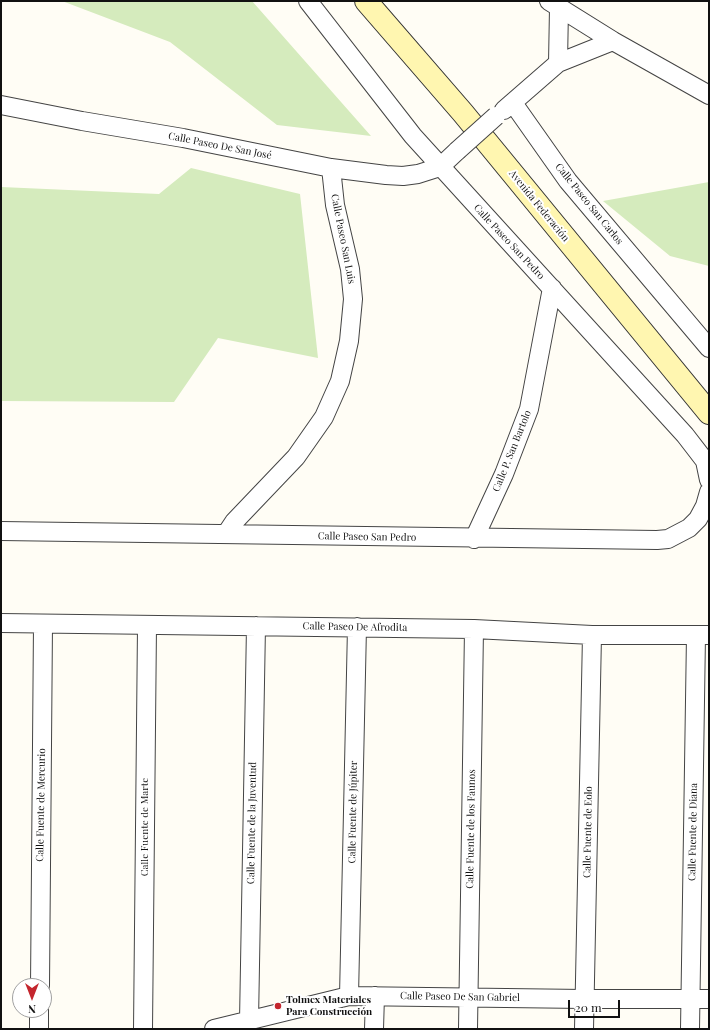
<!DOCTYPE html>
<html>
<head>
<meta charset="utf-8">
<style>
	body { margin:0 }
	#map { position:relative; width:710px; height:1030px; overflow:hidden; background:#fffdf5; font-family:"Playfair Display",serif }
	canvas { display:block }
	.frame { position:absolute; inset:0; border:2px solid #111; pointer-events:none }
	.north { position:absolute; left:12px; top:978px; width:40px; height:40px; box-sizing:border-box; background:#fff; border:1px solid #a0a0a0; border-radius:50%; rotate:180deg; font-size:11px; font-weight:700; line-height:16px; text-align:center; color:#111 }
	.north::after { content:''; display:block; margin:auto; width:14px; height:18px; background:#c4262e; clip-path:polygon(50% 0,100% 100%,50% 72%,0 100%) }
	.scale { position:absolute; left:568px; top:1000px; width:52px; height:18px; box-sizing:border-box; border:2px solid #111; border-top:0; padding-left:5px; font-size:12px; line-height:14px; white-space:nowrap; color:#111; -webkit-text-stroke:3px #fff; paint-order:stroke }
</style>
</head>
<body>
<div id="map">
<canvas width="710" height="1030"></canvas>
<div class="frame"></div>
<div class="north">N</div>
<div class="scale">20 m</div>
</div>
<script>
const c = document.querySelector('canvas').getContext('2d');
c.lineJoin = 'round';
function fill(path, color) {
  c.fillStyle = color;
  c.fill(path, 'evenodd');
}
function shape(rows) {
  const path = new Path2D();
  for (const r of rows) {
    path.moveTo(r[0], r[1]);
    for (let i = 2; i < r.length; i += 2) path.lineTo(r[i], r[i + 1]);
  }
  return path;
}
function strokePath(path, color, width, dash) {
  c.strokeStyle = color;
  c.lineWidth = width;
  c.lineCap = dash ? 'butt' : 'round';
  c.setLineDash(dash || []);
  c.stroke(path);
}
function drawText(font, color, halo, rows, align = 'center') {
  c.font = font + ' "Playfair Display",serif';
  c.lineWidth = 4;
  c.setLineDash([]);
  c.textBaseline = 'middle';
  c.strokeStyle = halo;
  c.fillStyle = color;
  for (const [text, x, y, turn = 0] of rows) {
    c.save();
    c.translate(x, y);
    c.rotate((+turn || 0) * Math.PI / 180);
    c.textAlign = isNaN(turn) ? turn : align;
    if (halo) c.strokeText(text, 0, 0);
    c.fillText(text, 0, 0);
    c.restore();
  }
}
const green = shape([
	[62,1,252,1,371,136,277,125,170,42],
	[191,168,300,194,318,358,218,338,174,402,1,401,1,187,159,194],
	[709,182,709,266,670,256,603,201]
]);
const street = shape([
	[308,1,413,136,685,435,705,461,709,480],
	[549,1,613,41,709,95],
	[558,63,559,8],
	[513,103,568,181,709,348],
	[1,105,82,121,183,138,331,168,386,175,403,176,418,174,440,167,457,151],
	[504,110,558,63,613,41],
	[1,531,657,540,668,539,689,528,698,519,705,506,709,492],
	[226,534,234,522,296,457,324,417,340,381,349,341,353,299,350,269,335,205,331,168],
	[474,539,504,474,529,409,552,288],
	[1,623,474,629,592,635,709,635],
	[40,986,43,624],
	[349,996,357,627],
	[249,1021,256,626],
	[39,1029,39,1010],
	[143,1029,147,626],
	[214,1029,349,996,584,999,709,999],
	[374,1029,375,996],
	[468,1029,474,629],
	[584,1029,592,635],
	[690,1029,696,635]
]);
const secondary = shape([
	[366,1,463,113,709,413]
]);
const streetBridge = shape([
	[457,151,496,116]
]);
const markers = [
	[278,1006,4,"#c4262e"]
];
const streetNames = [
	["Calle Paseo De San José",220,146,11],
	["Calle Paseo San Carlos",589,204,51],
	["Avenida Federación",539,206,51],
	["Calle Paseo San Luis",343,239,79],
	["Calle Paseo San Pedro",509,242,47],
	["Calle P. San Bartolo",512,451,-68],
	["Calle Paseo San Pedro",367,537,1],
	["Calle Paseo De Afrodita",355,627,1],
	["Calle Fuente de Mercurio",41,805,-89],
	["Calle Fuente de Júpiter",353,812,-89],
	["Calle Fuente de la Juventud",252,823,-89],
	["Calle Fuente de Marte",145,827,-90],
	["Calle Fuente de los Faunos",471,829,-89],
	["Calle Fuente de Eolo",588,832,-89],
	["Calle Fuente de Diana",693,832,-89],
	["Calle Paseo De San Gabriel",460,997,1]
];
const poiNames = [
	["Tolmex Materiales",286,1000],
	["Para Construcción",286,1012]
];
fill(green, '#d5ebbd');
strokePath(street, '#444', 20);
strokePath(secondary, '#333', 24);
strokePath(street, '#fff', 18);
strokePath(secondary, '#fff6b0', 22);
strokePath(streetBridge, '#444', 20, []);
strokePath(streetBridge, '#fff', 18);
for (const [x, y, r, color] of markers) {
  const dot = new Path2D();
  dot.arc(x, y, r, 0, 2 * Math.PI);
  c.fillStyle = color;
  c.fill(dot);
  strokePath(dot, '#fff', 1.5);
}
drawText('10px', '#111', '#fff', streetNames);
drawText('bold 10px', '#111', '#fff', poiNames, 'left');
</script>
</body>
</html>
